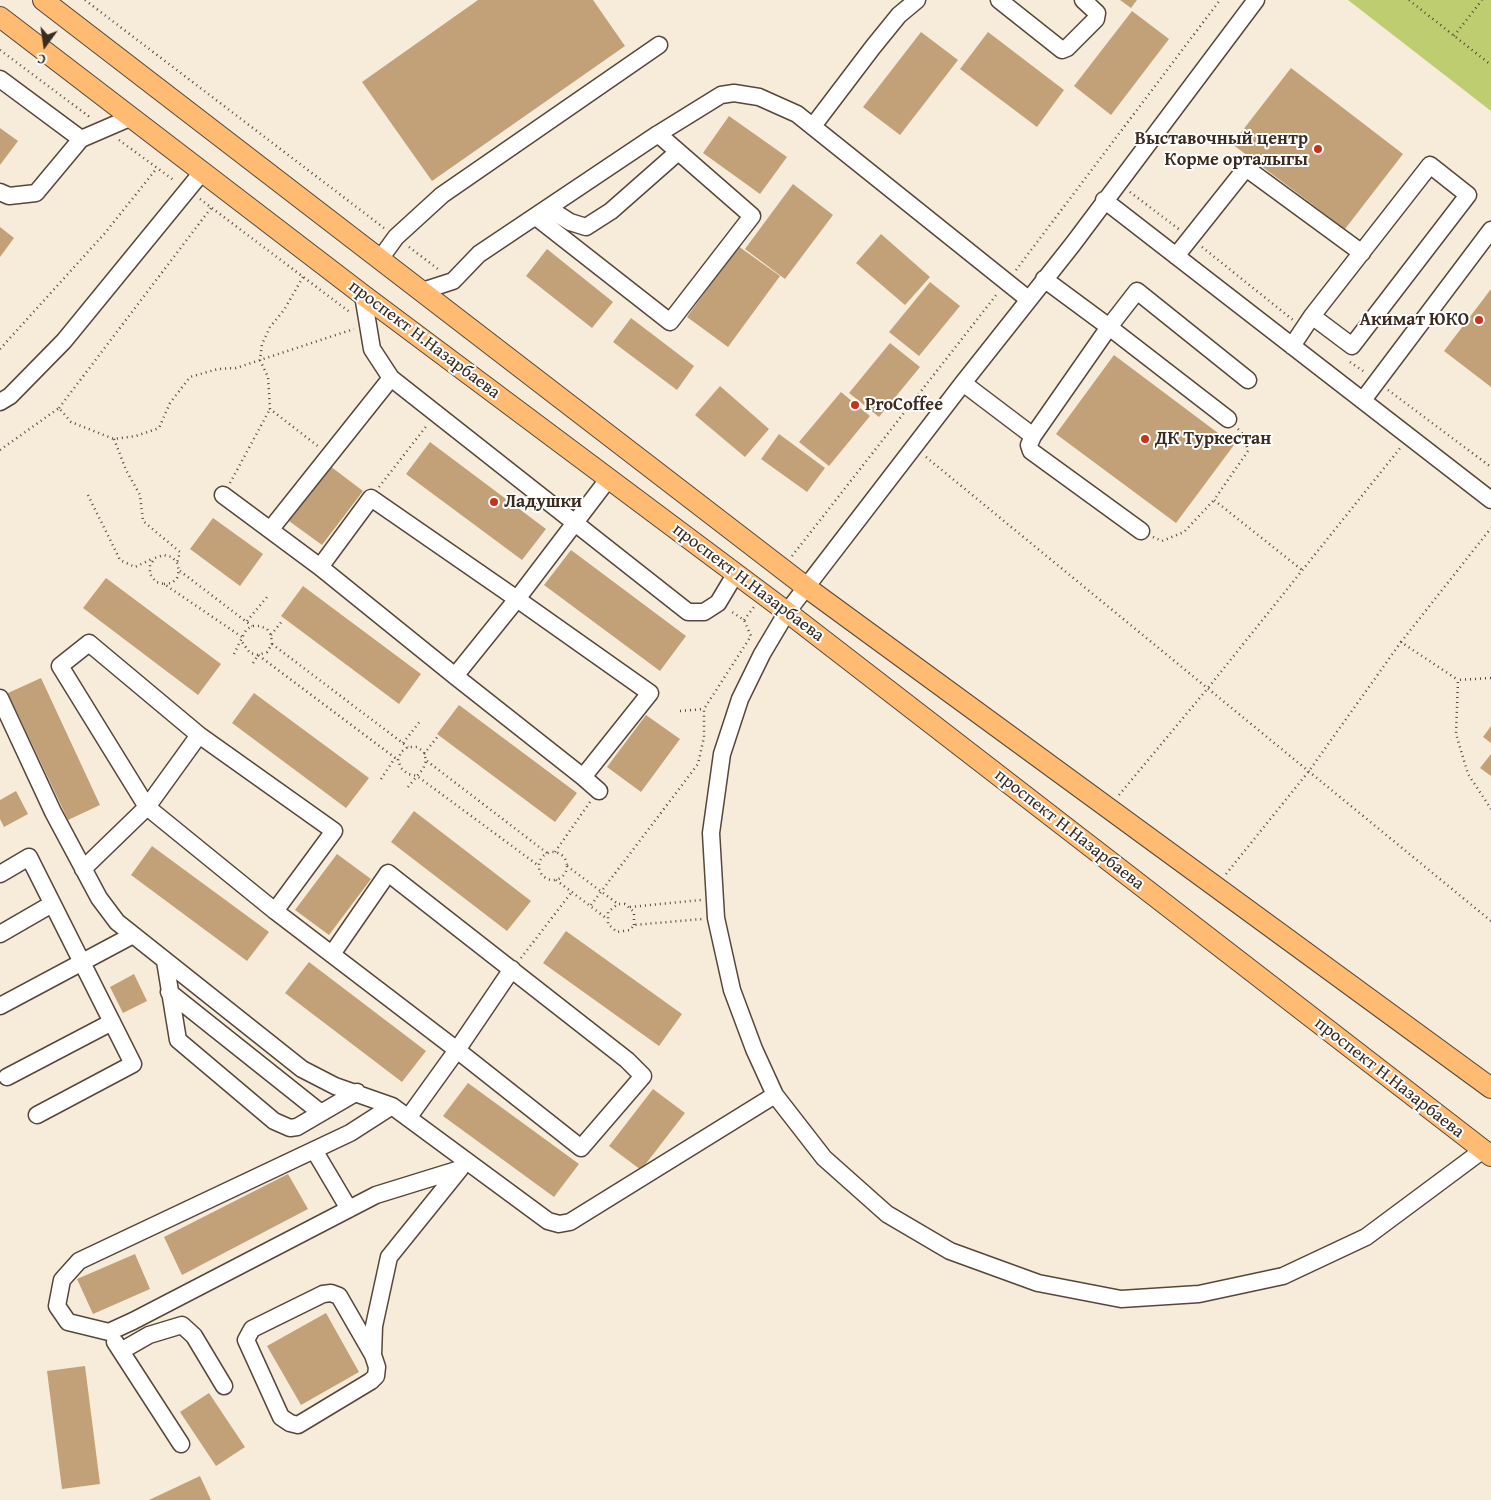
<!DOCTYPE html>
<html>
<head>
<meta charset="utf-8">
<style>
	body { margin:0 }
	#map { position:relative; width:1491px; height:1500px; overflow:hidden; background:#f6ecd9; font-family:"Gentium Book Plus",serif }
	canvas { display:block }
	.north { position:absolute; left:20px; top:20px; width:50px; height:50px; -webkit-text-stroke:4px #fff; paint-order:stroke; rotate:194deg; font-size:14px; font-weight:700; line-height:20px; text-align:center; color:#3b2a1e }
	.north::after { content:''; display:block; margin:auto; width:18px; height:22px; background:#3b2a1e; clip-path:polygon(50% 0,100% 100%,50% 72%,0 100%) }
</style>
</head>
<body>
<div id="map">
<canvas width="1491" height="1500"></canvas>
<div class="north">С</div>
</div>
<script>
const c = document.querySelector('canvas').getContext('2d');
c.lineJoin = 'round';
function fill(path, color) {
  c.fillStyle = color;
  c.fill(path, 'evenodd');
}
function shape(rows) {
  const path = new Path2D();
  for (const r of rows) {
    if (r.length === 3) {
      path.moveTo(r[0] + r[2], r[1]);
      path.arc(r[0], r[1], r[2], 0, 2 * Math.PI);
      continue;
    }
    path.moveTo(r[0], r[1]);
    for (let i = 2; i < r.length; i += 2) path.lineTo(r[i], r[i + 1]);
  }
  return path;
}
function strokePath(path, color, width, dash) {
  c.strokeStyle = color;
  c.lineWidth = width;
  c.lineCap = dash ? 'butt' : 'round';
  c.setLineDash(dash || []);
  c.stroke(path);
}
function drawText(font, color, halo, rows, align = 'center') {
  c.font = font + ' "Gentium Book Plus",serif';
  c.lineWidth = 4;
  c.setLineDash([]);
  c.textBaseline = 'middle';
  c.strokeStyle = halo;
  c.fillStyle = color;
  for (const [text, x, y, turn = 0] of rows) {
    c.save();
    c.translate(x, y);
    c.rotate((+turn || 0) * Math.PI / 180);
    c.textAlign = isNaN(turn) ? turn : align;
    if (halo) c.strokeText(text, 0, 0);
    c.fillText(text, 0, 0);
    c.restore();
  }
}
const green = shape([
	[1348,0,1491,0,1491,111]
]);
const building = shape([
	[478,0,593,0,625,46,432,181,362,82],
	[1120,0,1137,0,1131,8],
	[1132,11,1169,39,1111,115,1074,86],
	[921,32,958,60,900,135,863,107],
	[988,32,1064,90,1037,127,960,69],
	[1291,68,1403,154,1345,229,1232,144],
	[729,116,787,157,760,194,703,153],
	[0,128,18,141,0,165],
	[793,184,833,215,785,279,745,249],
	[0,227,14,238,0,257],
	[881,234,930,277,905,305,856,263],
	[738,246,780,276,728,347,687,317],
	[547,249,613,302,592,328,526,276],
	[930,282,960,306,919,356,889,332],
	[1491,289,1491,387,1444,351],
	[631,318,694,366,677,390,613,342],
	[890,343,920,367,879,417,849,393],
	[1114,355,1234,445,1176,523,1056,434],
	[720,386,769,429,745,457,695,415],
	[841,392,870,416,829,466,799,442],
	[779,434,825,468,807,492,761,459],
	[430,442,546,529,522,560,406,474],
	[330,466,363,491,322,545,289,521],
	[213,518,263,554,240,586,190,549],
	[571,550,686,636,660,671,544,585],
	[106,578,221,664,198,695,83,608],
	[303,586,421,674,399,704,281,616],
	[41,678,100,805,68,820,8,693],
	[254,693,369,778,346,808,232,723],
	[459,705,577,793,555,822,437,734],
	[646,715,680,739,641,792,607,767],
	[1491,726,1491,743,1483,737],
	[1491,754,1491,776,1480,768],
	[16,791,28,814,4,827,0,819,0,800],
	[414,811,531,901,507,931,391,842],
	[152,846,269,932,247,961,131,875],
	[337,854,371,879,329,935,295,910],
	[566,931,682,1014,659,1046,543,963],
	[309,962,426,1051,402,1082,285,993],
	[134,974,147,1001,123,1013,110,987],
	[468,1083,579,1164,554,1197,443,1116],
	[653,1089,685,1113,641,1170,609,1146],
	[288,1174,308,1209,182,1275,164,1237],
	[135,1254,150,1289,93,1314,77,1279],
	[326,1313,359,1372,301,1405,267,1346],
	[85,1366,100,1484,62,1489,47,1371],
	[209,1393,245,1447,216,1466,180,1412],
	[200,1476,211,1500,149,1500]
]);
const path = shape([
	[85,0,384,228],
	[1409,0,1491,65],
	[1454,36,1482,0],
	[0,50,91,118],
	[119,140,175,181],
	[1130,192,1180,230],
	[200,199,351,313],
	[409,247,438,269],
	[1202,247,1293,320],
	[1016,270,1220,0],
	[303,277,284,310,270,327,262,344,260,360,268,377,270,409,319,447],
	[0,349,105,233,157,168],
	[1350,362,1366,373],
	[1388,390,1491,467],
	[59,408,211,208],
	[1238,429,1244,435,1248,451,1214,500,1302,570],
	[114,439,126,470,140,495,143,521,180,552,177,563],
	[0,450,59,408,71,422,114,439,136,436,159,428,170,403,190,377,218,369,236,368,354,329],
	[926,457,1491,921],
	[230,483,270,409],
	[379,487,428,424],
	[88,495,120,560,135,567,154,558],
	[1153,537,1162,541,1184,532,1214,500],
	[792,556,997,294],
	[180,571,252,626],
	[164,584,172,583,177,578,179,570,177,563,172,557,164,555,155,558,150,565,150,574,156,582,164,584,242,637],
	[744,620,754,607],
	[247,621,267,597],
	[271,635,282,621],
	[1401,642,1491,528],
	[272,644,408,747],
	[234,654,246,630,252,626,260,626,267,629,271,635,272,644,267,652,258,655,250,653,242,642],
	[253,663,258,655,398,760],
	[1491,678,1458,680,1456,734,1468,774,1491,809],
	[680,711,704,709],
	[403,743,421,720],
	[424,754,438,736],
	[427,761,547,853],
	[381,779,395,758],
	[408,787,417,776,423,769,426,761,424,752,417,747,408,747,401,752,398,760,401,768,408,774,417,776,539,866],
	[1119,795,1208,688,1401,447],
	[553,866,14],
	[555,852,590,802],
	[567,866,618,904],
	[1226,874,1309,771,1401,642,1458,680],
	[556,880,606,918],
	[591,905,698,764,704,737,704,709,751,636,744,620,729,610],
	[630,907,701,900],
	[634,925,634,912,625,904,618,904,608,912,608,924,617,932,630,930,634,925,702,919],
	[521,958,571,893]
]);
const minor = shape([
	[999,0,1062,50,1067,48,1096,19,1097,13,1083,0],
	[1256,0,1073,244,963,383,787,612,762,654,740,699,722,754,711,833,716,918,732,990,754,1049,775,1095,824,1158,887,1214,950,1251,1038,1283,1121,1299,1199,1294,1283,1276,1366,1237,1483,1150],
	[0,79,81,139],
	[813,126,873,47,899,15,917,0],
	[0,192,9,196,36,193,81,139,132,117],
	[1104,200,1491,500],
	[548,208,570,222,586,227,611,211,678,152],
	[536,217,670,322,752,216,658,134],
	[1176,256,1246,168,1362,253],
	[380,259,396,237,442,195,659,45],
	[422,291,453,281,479,254,658,134,721,95,734,93,759,97,797,114,1028,299],
	[363,295,372,349,391,378,688,612,704,612,718,603,736,573],
	[1292,346,1312,316,1430,165,1468,195,1352,346,1312,316],
	[963,383,1033,436,1109,327,1044,279],
	[1363,400,1491,230],
	[0,402,10,396,64,341,203,171],
	[1228,419,1109,327,1137,291,1248,380],
	[1033,436,1029,445,1031,451,1141,531],
	[223,495,320,567],
	[270,530,391,378],
	[89,643,199,735,334,831,275,911,147,807,60,666,89,643],
	[455,676,517,599,371,498,320,567,455,676,583,777,650,693,517,599,609,478],
	[0,698,53,812,99,898,117,922,302,1069,335,1086,392,1106,548,1221,559,1224,570,1222,775,1095],
	[583,777,599,791],
	[83,869,147,807,199,735],
	[0,874,29,857,133,1064,37,1115],
	[275,911,457,1050,512,969],
	[0,934,52,904],
	[332,954,388,873,627,1060,643,1076,581,1148,457,1050,408,1118],
	[165,961,178,1040,274,1121,290,1128,297,1127,357,1092],
	[169,992,321,1113],
	[0,1006,133,935],
	[7,1077,112,1022],
	[392,1106,350,1133,79,1261,62,1280,57,1306,68,1322,109,1332,133,1321,376,1195,460,1169],
	[314,1150,349,1209],
	[115,1342,181,1444],
	[121,1351,149,1335,182,1325,194,1336,224,1386],
	[373,1355,339,1296,331,1293,323,1294,252,1329,246,1340,281,1417,290,1423,298,1425,371,1381,376,1376,377,1367,373,1355,374,1326,389,1257,460,1169]
]);
const major = shape([
	[43,0,806,587,1491,1088],
	[0,17,363,295,787,612,1491,1156]
]);
const markers = [
	[1318,149,5,"#c8321e"],
	[1479,320,5,"#c8321e"],
	[855,405,5,"#c8321e"],
	[1145,439,5,"#c8321e"],
	[494,502,5,"#c8321e"]
];
const poiNames = [
	["Выставочный центр",1308,139,"right"],
	["Корме орталыгы",1308,160,"right"],
	["Акимат ЮКО",1469,320,"right"],
	["ProCoffee",865,405],
	["ДК Туркестан",1155,439],
	["Ладушки",504,502]
];
const streetNames = [
	["проспект Н.Назарбаева",424,340,37],
	["проспект Н.Назарбаева",748,583,37],
	["проспект Н.Назарбаева",1069,830,38],
	["проспект Н.Назарбаева",1389,1078,38]
];
fill(green, '#becd70');
fill(building, '#c2a178');
strokePath(minor, '#57473a', 19);
strokePath(major, '#57473a', 22);
strokePath(path, '#57473a', 2.5, [1, 4]);
strokePath(minor, '#fff', 16);
strokePath(major, '#ffbb71', 20);
for (const [x, y, r, color] of markers) {
  const dot = new Path2D();
  dot.arc(x, y, r, 0, 2 * Math.PI);
  c.fillStyle = color;
  c.fill(dot);
  strokePath(dot, '#fff', 2);
}
drawText('bold 18px', '#3b2a1e', '#fff', poiNames, 'left');
drawText('18px', '#3b2a1e', '#fff', streetNames);
</script>
</body>
</html>
